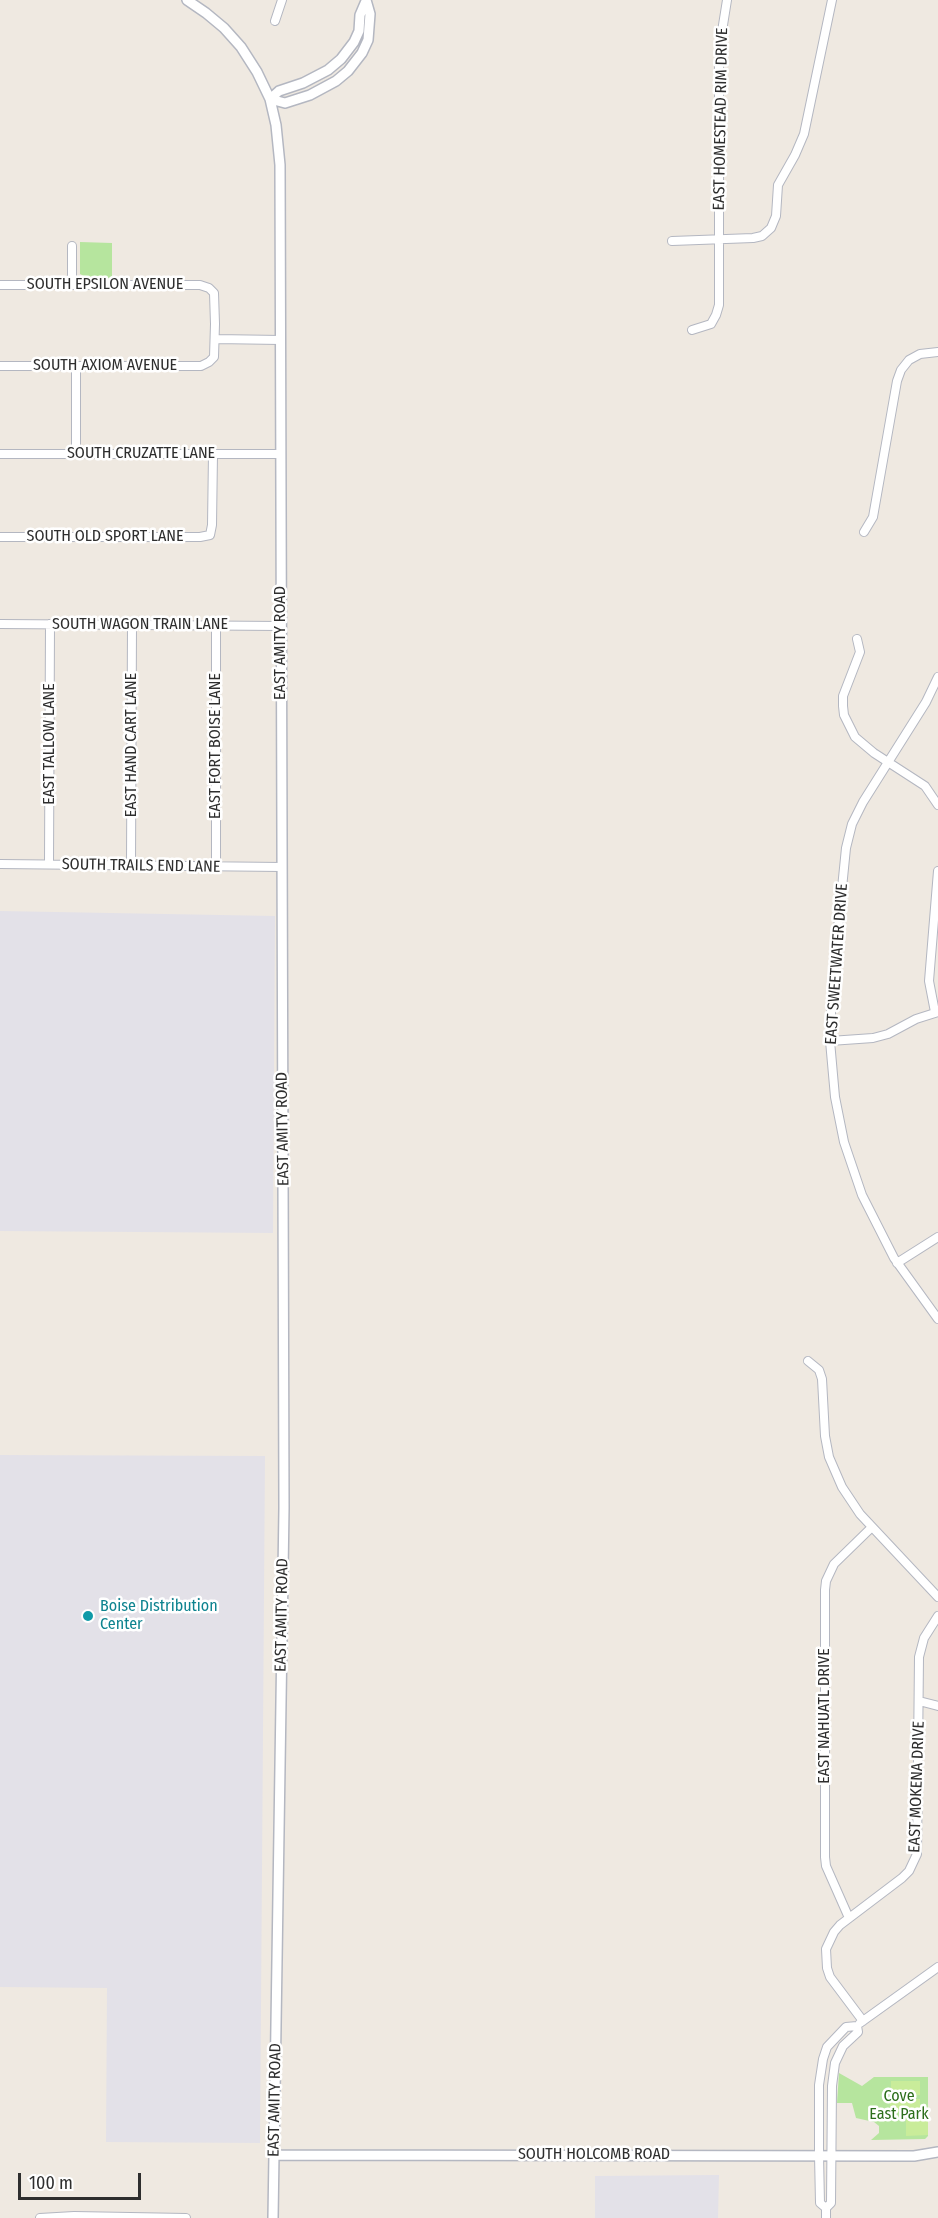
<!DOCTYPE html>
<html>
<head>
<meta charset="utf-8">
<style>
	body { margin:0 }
	#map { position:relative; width:938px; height:2218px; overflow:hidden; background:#efe9e1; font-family:"Fira Sans Condensed",sans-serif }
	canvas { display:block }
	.scale { position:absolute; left:18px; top:2173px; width:123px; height:27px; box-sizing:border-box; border:3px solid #2e2e2e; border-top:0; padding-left:8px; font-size:18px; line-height:21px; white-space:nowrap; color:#2e2e2e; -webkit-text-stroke:4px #fff; paint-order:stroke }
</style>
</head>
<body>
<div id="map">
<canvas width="938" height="2218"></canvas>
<div class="scale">100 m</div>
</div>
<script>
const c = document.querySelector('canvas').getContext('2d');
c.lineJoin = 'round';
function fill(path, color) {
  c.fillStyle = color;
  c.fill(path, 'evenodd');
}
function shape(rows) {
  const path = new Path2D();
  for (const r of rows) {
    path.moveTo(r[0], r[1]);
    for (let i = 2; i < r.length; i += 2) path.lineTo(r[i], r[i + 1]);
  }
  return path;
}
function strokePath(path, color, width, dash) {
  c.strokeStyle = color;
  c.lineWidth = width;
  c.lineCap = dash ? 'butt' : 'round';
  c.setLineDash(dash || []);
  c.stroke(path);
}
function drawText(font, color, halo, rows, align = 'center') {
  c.font = font + ' "Fira Sans Condensed",sans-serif';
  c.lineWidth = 5;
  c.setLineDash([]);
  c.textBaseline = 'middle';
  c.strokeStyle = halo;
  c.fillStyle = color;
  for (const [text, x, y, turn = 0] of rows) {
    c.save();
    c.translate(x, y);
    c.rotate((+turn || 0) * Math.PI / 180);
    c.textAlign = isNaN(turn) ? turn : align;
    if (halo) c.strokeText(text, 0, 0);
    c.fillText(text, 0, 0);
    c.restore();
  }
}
const industrial = shape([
	[0,911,275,916,273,1233,0,1231],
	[0,1455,265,1456,260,2143,106,2142,107,1988,0,1987],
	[719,2175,718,2218,595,2218,595,2176]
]);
const green = shape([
	[80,242,112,243,112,278,86,277,80,274],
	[839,2073,862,2086,874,2077,928,2077,928,2136,925,2139,871,2140,879,2133,879,2126,874,2122,856,2118,852,2103,837,2103]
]);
const pitch = shape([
	[891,2081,920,2081,920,2095,891,2094],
	[890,2099,920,2099,920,2113,890,2112],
	[906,2119,928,2119,928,2135,906,2136]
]);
const minor = shape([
	[275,21,282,0],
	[672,241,753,238,762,236,771,228,776,216,778,185,795,155,804,134,832,0],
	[0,285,200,285,209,288,214,293,215,324,214,357,209,362,201,366,0,366],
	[72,285,72,246],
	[692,330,711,324,716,315,719,305,719,50,727,0],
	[215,339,281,340],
	[76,367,76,454],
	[0,454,281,454],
	[864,532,873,517,897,381,901,370,909,360,920,354,938,352],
	[0,537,200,537,210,535,212,525,213,454],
	[0,624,281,626],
	[216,625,216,866],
	[857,639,860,652,843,696,843,706,844,715,855,737,874,753,925,786,938,805],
	[938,677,926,702,863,802,852,824,846,848,832,988,830,1041,835,1097,844,1142,862,1195,894,1258,938,1319],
	[0,864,282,867],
	[49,864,50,624],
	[131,865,132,625],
	[935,1012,929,981,938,871],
	[830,1041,873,1038,888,1034,916,1019,938,1012],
	[897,1263,938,1237],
	[808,1361,819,1370,822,1379,825,1436,829,1457,842,1487,860,1514,938,1597],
	[919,1701,938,1706],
	[849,1918,826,1866,825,1857,825,1590,826,1581,834,1564,872,1527],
	[863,2021,830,1977,827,1968,826,1949,834,1932,840,1925,902,1878,909,1871,917,1854,919,1657,924,1638,938,1616],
	[860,2023,938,1967],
	[826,2208,831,2203,832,2086,835,2063,843,2046,858,2032,857,2026,846,2027,827,2047,823,2059,819,2085,819,2155,820,2203,826,2208,826,2218],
	[40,2218,74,2216,186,2218]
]);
const tertiary = shape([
	[187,0,206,13,224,28,241,47,257,72,270,99,276,125,280,165,284,1508,273,2218],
	[270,99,285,103,310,95,336,81,348,71,362,53,368,40,370,14,366,0],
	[270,99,279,91,303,83,328,70,341,59,354,42,359,31,360,15,366,1],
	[274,2155,914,2156,938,2152]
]);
const markers = [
	[88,1616,6,"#0f9aa8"]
];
const streetNames = [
	["EAST HOMESTEAD RIM DRIVE",721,119,-89],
	["SOUTH EPSILON AVENUE",105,285],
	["SOUTH AXIOM AVENUE",105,366],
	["SOUTH CRUZATTE LANE",141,454],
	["SOUTH OLD SPORT LANE",105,537],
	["SOUTH WAGON TRAIN LANE",140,625],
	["EAST AMITY ROAD",281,643,-90],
	["EAST TALLOW LANE",50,744,-90],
	["EAST HAND CART LANE",132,745,-90],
	["EAST FORT BOISE LANE",216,746,-90],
	["SOUTH TRAILS END LANE",141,866,1],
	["EAST SWEETWATER DRIVE",837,964,-86],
	["EAST AMITY ROAD",283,1129,-91],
	["EAST AMITY ROAD",282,1615,-89],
	["EAST NAHUATL DRIVE",825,1716,-90],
	["EAST MOKENA DRIVE",917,1787,-88],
	["EAST AMITY ROAD",275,2100,-89],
	["SOUTH HOLCOMB ROAD",594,2155]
];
const cultureNames = [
	["Boise Distribution",100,1607],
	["Center",100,1625]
];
const parkNames = [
	["Cove",899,2097],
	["East Park",899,2115]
];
fill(industrial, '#e3e1e8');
fill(green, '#b6e59e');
fill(pitch, '#c9ec9a');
strokePath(minor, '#b4b7c1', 10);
strokePath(tertiary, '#b4b7c1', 12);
strokePath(minor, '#fff', 8);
strokePath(tertiary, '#fff', 9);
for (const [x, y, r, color] of markers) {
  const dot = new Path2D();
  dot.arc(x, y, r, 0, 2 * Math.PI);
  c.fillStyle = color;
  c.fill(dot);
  strokePath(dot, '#fff', 2);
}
drawText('16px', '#2e2e2e', '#fff', streetNames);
drawText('16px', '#0d838f', '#fff', cultureNames, 'left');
drawText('16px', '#2c6e1b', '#fff', parkNames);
</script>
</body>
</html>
